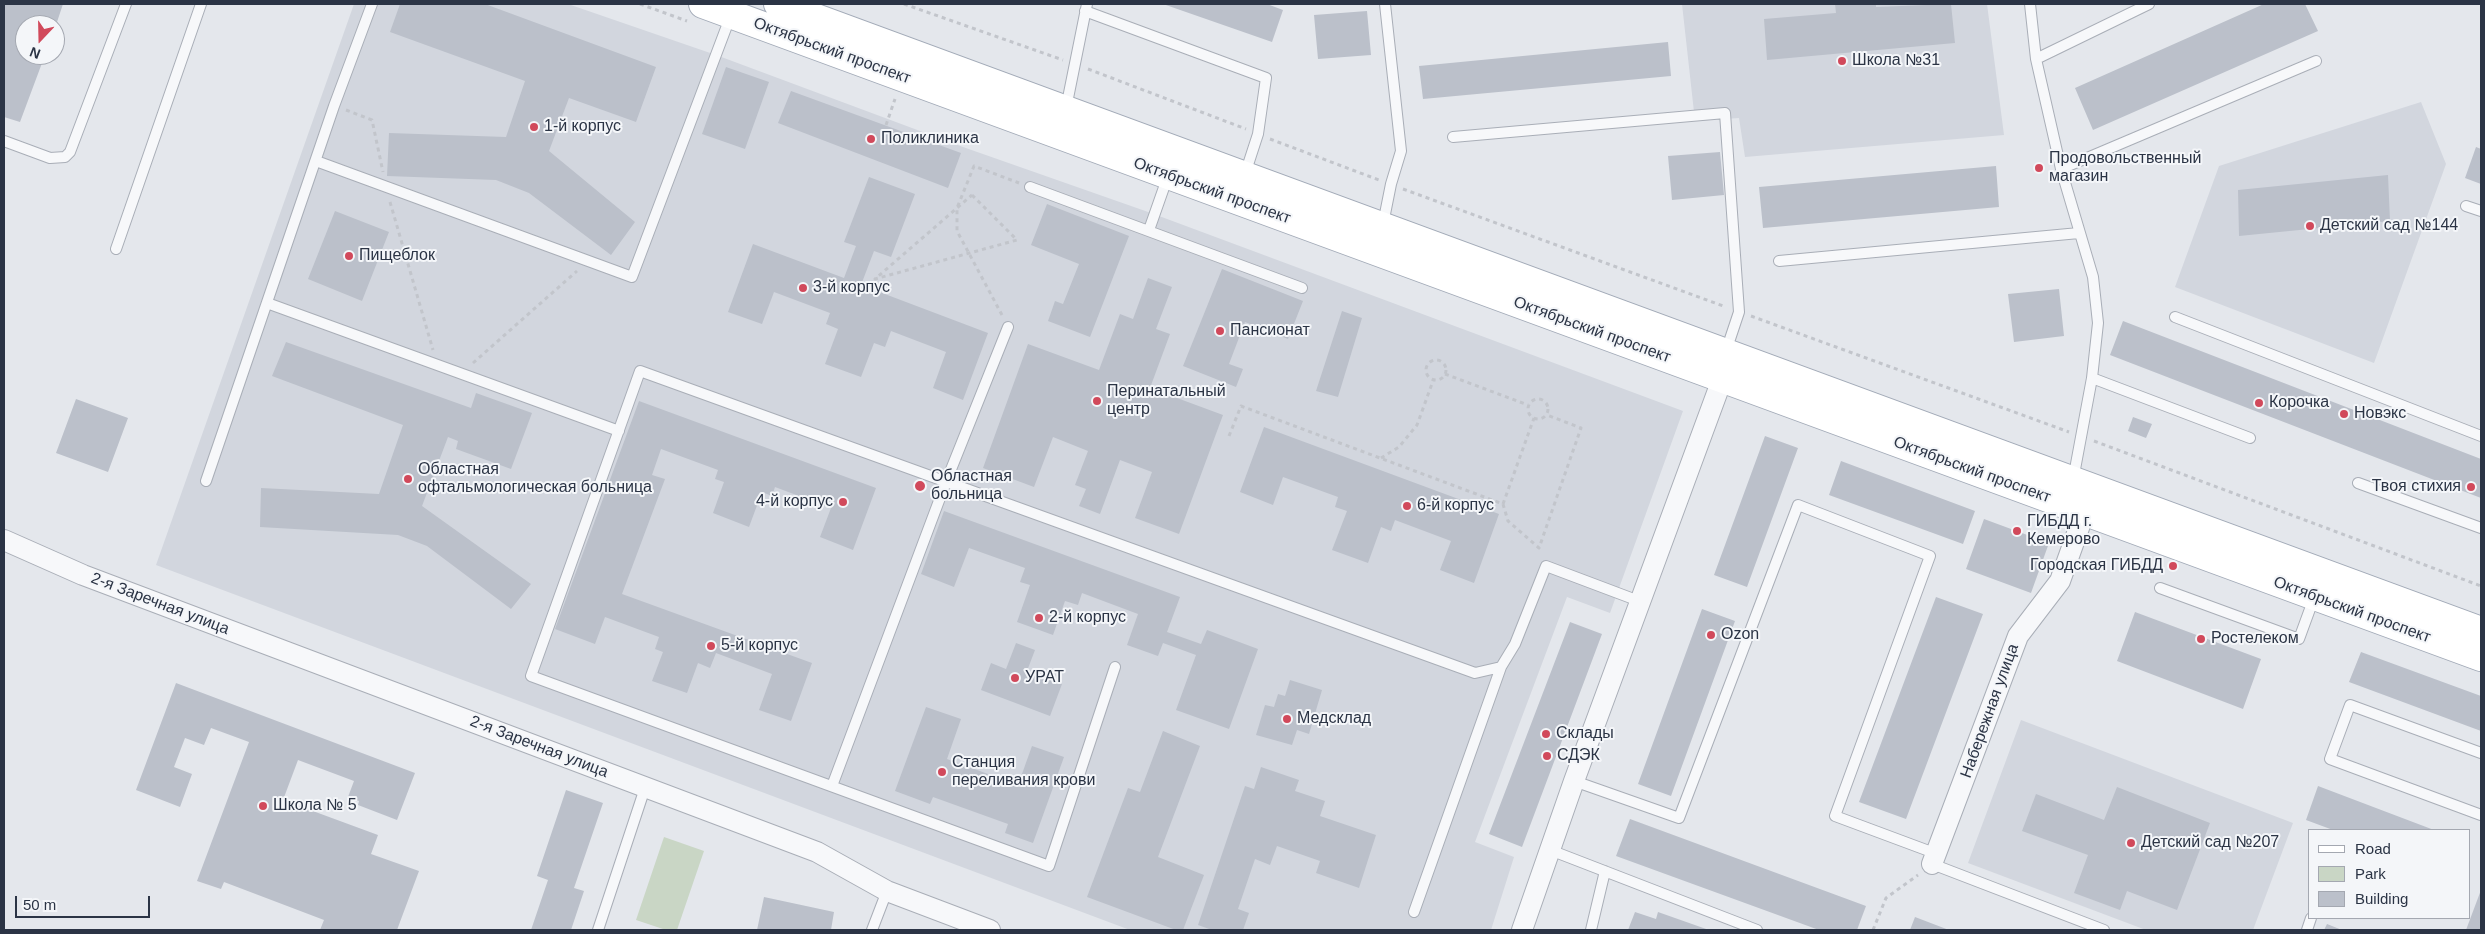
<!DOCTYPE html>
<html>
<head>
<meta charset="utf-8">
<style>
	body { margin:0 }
	#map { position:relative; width:2485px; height:934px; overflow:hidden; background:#e4e7ec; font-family:Helvetica,sans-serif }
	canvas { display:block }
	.frame { position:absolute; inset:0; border:5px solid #2b3445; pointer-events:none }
	.legend { position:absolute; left:2308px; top:829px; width:162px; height:90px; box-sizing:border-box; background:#f4f6f9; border:1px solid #a4a8b1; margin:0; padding:6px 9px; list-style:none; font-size:15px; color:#2b3445 }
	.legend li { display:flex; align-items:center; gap:10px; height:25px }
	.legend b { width:25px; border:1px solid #a4a8b1 }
	.north { position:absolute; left:15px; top:15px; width:50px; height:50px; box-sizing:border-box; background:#f4f6f9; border:1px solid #a4a8b1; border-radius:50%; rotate:201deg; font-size:14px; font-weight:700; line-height:20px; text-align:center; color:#2b3445 }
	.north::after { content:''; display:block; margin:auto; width:18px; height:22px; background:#d1495b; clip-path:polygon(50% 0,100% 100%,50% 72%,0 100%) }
	.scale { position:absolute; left:15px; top:896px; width:135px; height:22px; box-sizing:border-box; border:2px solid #2b3445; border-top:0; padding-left:6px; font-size:15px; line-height:18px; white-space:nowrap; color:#2b3445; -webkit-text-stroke:4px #f4f6f9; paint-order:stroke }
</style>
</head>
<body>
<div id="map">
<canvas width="2485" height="934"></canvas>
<div class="frame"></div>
<ul class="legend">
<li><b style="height:6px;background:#fff"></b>Road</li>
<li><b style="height:14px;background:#c9d6c5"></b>Park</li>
<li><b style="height:14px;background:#bbc0ca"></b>Building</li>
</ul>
<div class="north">N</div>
<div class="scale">50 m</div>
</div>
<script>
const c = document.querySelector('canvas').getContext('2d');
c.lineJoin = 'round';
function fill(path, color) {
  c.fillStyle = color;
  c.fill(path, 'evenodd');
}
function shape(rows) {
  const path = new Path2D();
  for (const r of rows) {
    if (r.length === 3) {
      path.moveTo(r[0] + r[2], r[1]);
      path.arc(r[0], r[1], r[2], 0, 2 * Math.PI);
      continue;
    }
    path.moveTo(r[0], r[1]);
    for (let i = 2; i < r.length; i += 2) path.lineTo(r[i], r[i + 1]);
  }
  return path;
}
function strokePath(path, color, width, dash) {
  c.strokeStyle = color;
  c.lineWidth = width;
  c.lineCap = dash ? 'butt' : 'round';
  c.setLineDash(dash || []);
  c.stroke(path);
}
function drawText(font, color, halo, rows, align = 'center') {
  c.font = font + ' Helvetica,sans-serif';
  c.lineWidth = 4;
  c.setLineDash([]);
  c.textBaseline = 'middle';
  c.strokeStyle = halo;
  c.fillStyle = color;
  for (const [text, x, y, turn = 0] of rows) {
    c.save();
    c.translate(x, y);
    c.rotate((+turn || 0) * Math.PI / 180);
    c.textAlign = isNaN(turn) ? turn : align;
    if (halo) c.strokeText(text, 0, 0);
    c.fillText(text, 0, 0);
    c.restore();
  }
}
const built = shape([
	[354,4,568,4,716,55,963,147,1151,213,1683,411,1610,613,1567,597,1475,842,1514,857,1491,930,1130,930,156,565],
	[1682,4,1987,4,2004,135,1745,157,1739,118,1695,121],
	[2421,102,2446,164,2374,363,2175,287,2219,166],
	[2021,720,2293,823,2253,930,2146,930,1968,863]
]);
const green = shape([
	[664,837,704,851,677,930,666,930,636,920]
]);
const building = shape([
	[4,4,63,4,56,25,25,25,25,55,45,55,20,122,4,117],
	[400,4,485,4,656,67,636,122,569,98,549,151,635,222,611,255,529,193,496,180,387,176,389,133,506,137,525,81,390,32],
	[1163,4,1267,4,1283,10,1272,42],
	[1835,4,1876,4,1876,7,1951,4,1955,43,1767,60,1764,19,1836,13],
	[2264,4,2305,4,2318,31,2093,130,2075,88],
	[1367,11,1371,55,1318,59,1314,15],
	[1668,42,1671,76,1423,99,1419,66],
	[726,67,769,82,745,149,702,134],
	[791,91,961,153,948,188,778,123],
	[2476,147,2481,149,2481,184,2465,178],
	[1720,152,1724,195,1672,200,1668,156],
	[1996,166,1999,207,1763,228,1759,187],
	[2388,175,2390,221,2239,236,2238,190],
	[869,177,915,194,891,257,874,251,861,285,988,333,963,400,933,388,946,352,891,331,885,347,874,343,861,377,825,364,838,329,826,324,830,313,774,292,762,324,728,312,753,244,844,278,856,246,844,242],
	[1047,204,1129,236,1090,337,1048,321,1055,301,1063,304,1079,264,1031,245],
	[335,211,389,232,362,301,308,279],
	[1222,269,1303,301,1288,339,1245,322,1229,364,1243,369,1236,387,1183,366],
	[1148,278,1172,287,1156,329,1170,334,1150,388,1223,415,1179,534,1135,518,1152,472,1120,460,1100,514,1079,506,1086,489,1075,485,1088,451,1053,437,1034,487,983,468,1028,344,1099,370,1120,314,1133,319],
	[2059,289,2064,336,2014,342,2008,294],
	[1342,311,1362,318,1338,397,1316,391],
	[2123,321,2481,459,2481,498,2110,355],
	[286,342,471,408,476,393,532,413,511,469,456,449,458,441,448,437,422,506,531,584,511,609,427,546,398,535,260,527,261,488,379,494,403,425,272,376],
	[76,399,128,418,108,472,56,453],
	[639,401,876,488,853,550,820,537,831,508,775,487,772,496,762,492,749,527,713,513,724,482,715,479,718,470,661,449,652,475,665,479,622,594,812,663,791,721,759,710,772,674,716,653,710,668,698,663,687,693,652,681,663,652,655,649,659,637,605,617,595,644,555,629],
	[2133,417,2152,424,2146,438,2128,431],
	[1264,427,1499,514,1474,583,1440,570,1451,541,1395,520,1391,531,1381,527,1368,563,1332,550,1347,511,1335,507,1338,497,1283,477,1273,505,1240,492],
	[1765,436,1798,448,1747,587,1714,575],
	[1841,461,1975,511,1963,544,1829,495],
	[944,511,1180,597,1167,632,1201,644,1207,630,1258,649,1229,729,1176,710,1196,655,1163,643,1158,656,1127,645,1138,614,1082,593,1078,605,1065,601,1053,635,1017,622,1030,585,1020,582,1025,568,969,548,954,587,921,574],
	[1984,519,2049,543,2031,593,1966,569],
	[1936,597,1983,614,1906,819,1859,802],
	[1702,609,1735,621,1671,796,1638,784],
	[2135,612,2261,659,2243,709,2117,661],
	[1570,622,1602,634,1522,847,1489,834],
	[1016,643,1035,650,1027,671,1062,684,1050,716,981,690,991,663,1006,669],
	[2361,652,2481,696,2481,731,2349,682],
	[1290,680,1322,690,1309,734,1297,730,1292,745,1256,735,1265,705,1274,707,1278,694,1285,696],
	[176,683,415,773,397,820,358,805,359,801,348,797,354,781,298,760,283,800,378,835,371,854,419,871,397,930,320,930,324,920,224,882,221,889,197,881,249,742,211,728,204,745,185,738,174,767,192,774,180,807,136,790],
	[926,707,961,719,947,759,1018,785,1032,746,1064,757,1033,843,1005,833,1008,824,933,797,930,804,895,791],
	[1163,731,1200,746,1158,857,1204,875,1183,930,1176,930,1087,897,1128,788,1140,792],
	[1261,767,1299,780,1295,791,1325,801,1320,816,1376,835,1359,888,1316,873,1320,861,1277,846,1270,865,1255,859,1238,909,1249,913,1243,930,1212,930,1198,925,1245,786,1254,789],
	[2318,786,2434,830,2333,830,2306,820],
	[2117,787,2210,823,2177,910,2127,891,2120,910,2074,893,2088,855,2022,831,2036,794,2104,820],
	[566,790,603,803,574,888,584,891,571,930,531,930,548,880,537,876],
	[1630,819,1866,906,1857,930,1819,930,1616,856],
	[2481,890,2481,930,2466,930],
	[764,897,834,912,831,930,757,930],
	[1635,912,1656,919,1658,912,1709,930,1628,930],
	[1915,917,1949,930,1910,930],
	[2327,924,2342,930,2324,930]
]);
const path = shape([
	[640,4,687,21],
	[904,4,1063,60],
	[1088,69,1246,129],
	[346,110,372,120,383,172],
	[886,125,895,99],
	[1270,139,1379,180],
	[1403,189,1726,307],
	[972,195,1017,240,875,279,957,208,972,195],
	[390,202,433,350],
	[1002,315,957,231,957,208,974,166,1019,183],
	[1751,316,2069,432],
	[1436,370,10],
	[473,363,577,271],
	[1445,374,1528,405],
	[1538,409,10],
	[1229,436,1241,406,1503,504,1508,521,1539,548,1581,428,1547,415],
	[2094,441,2481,586],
	[1381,458,1399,447,1417,425,1433,381],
	[1503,504,1534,418],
	[1873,930,1886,898,1918,875]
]);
const service = shape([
	[2030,4,2036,59,2061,169,2093,277,2098,323,2092,378,2073,480],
	[1085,11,1266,78,1258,134,1245,174],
	[2036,59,2149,4],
	[1066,108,1087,4],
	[1453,137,1725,113,1739,312,1726,351],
	[4,141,50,158,65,157,70,152,126,4],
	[316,161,632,277,731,15],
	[2061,169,2316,61],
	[1030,187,1302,288],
	[2466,206,2481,211],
	[1383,224,1391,184,1401,151,1385,4],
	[1149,230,1168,176],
	[116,249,201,4],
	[1779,261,2079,233],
	[267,303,619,431],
	[2175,317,2481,436],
	[2092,378,2250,438],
	[206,481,334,106,372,4],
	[2358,483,2481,528],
	[2160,588,2299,639,2314,598],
	[1115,667,1049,866,531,676,640,371,1475,673,1501,667,1515,644,1546,566,1639,601],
	[2481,753,2350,705,2330,759,2481,815],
	[1574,781,1679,818,1798,505,1930,556,1835,816,1937,854],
	[832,786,946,482,1008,327],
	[1550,850,1757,930],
	[1932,864,2104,930],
	[1414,912,1501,667],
	[598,930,645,788],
	[872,930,887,891],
	[1591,930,1605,871],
	[2307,930,2311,918]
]);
const minor = shape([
	[4,540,83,575,817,852,887,891,990,930],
	[1932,864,2018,636,2060,581,2085,511],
	[1522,930,1574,781,1727,366]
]);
const primary = shape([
	[703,4,2481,657],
	[778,4,2481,631]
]);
const markers = [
	[1842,61,5,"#d1495b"],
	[534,127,5,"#d1495b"],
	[871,139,5,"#d1495b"],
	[2039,168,5,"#d1495b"],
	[2310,226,5,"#d1495b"],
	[349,256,5,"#d1495b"],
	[803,288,5,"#d1495b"],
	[1220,331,5,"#d1495b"],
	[1097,401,5,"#d1495b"],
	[2259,403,5,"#d1495b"],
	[2344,414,5,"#d1495b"],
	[408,479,5,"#d1495b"],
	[920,486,6,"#d1495b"],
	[2471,487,5,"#d1495b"],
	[843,502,5,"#d1495b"],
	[1407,506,5,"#d1495b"],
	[2017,531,5,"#d1495b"],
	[2173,566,5,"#d1495b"],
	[1039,618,5,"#d1495b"],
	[1711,635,5,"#d1495b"],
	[2201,639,5,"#d1495b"],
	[711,646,5,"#d1495b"],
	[1015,678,5,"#d1495b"],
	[1287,719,5,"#d1495b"],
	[1546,734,5,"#d1495b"],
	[1547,756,5,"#d1495b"],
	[942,772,5,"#d1495b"],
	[263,806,5,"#d1495b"],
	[2131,843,5,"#d1495b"]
];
const streetNames = [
	["Октябрьский проспект",832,51,20],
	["Октябрьский проспект",1212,191,20],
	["Октябрьский проспект",1592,330,20],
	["Октябрьский проспект",1972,470,20],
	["2-я Заречная улица",160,604,21],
	["Октябрьский проспект",2352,610,20],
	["Набережная улица",1990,711,-70],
	["2-я Заречная улица",539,747,21]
];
const poiNames = [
	["Школа №31",1852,61],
	["1-й корпус",544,127],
	["Поликлиника",881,139],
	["Продовольственный",2049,159],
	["магазин",2049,177],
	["Детский сад №144",2320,226],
	["Пищеблок",359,256],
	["3-й корпус",813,288],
	["Пансионат",1230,331],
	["Перинатальный",1107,392],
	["центр",1107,410],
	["Корочка",2269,403],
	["Новэкс",2354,414],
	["Областная",418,470],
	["офтальмологическая больница",418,488],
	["Областная",931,477],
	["больница",931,495],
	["Твоя стихия",2461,487,"right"],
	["4-й корпус",833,502,"right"],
	["6-й корпус",1417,506],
	["ГИБДД г.",2027,522],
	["Кемерово",2027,540],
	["Городская ГИБДД",2163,566,"right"],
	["2-й корпус",1049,618],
	["Ozon",1721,635],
	["Ростелеком",2211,639],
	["5-й корпус",721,646],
	["УРАТ",1025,678],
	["Медсклад",1297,719],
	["Склады",1556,734],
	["СДЭК",1557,756],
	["Станция",952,763],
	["переливания крови",952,781],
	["Школа № 5",273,806],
	["Детский сад №207",2141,843]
];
fill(built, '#d2d6de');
fill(green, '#c9d6c5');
fill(building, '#bbc0ca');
strokePath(service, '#a9aeb7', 12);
strokePath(minor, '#a9aeb7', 22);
strokePath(primary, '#a3abb8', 30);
strokePath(path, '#c2c5cb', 3, [4, 4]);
strokePath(service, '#f7f8fa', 10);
strokePath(minor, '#f7f8fa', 20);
strokePath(primary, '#fff', 28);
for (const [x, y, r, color] of markers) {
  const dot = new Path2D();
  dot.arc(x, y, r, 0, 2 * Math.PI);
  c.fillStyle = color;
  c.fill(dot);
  strokePath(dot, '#f4f6f9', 2);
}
drawText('16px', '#2b3445', '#f4f6f9', streetNames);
drawText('16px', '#2b3445', '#f4f6f9', poiNames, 'left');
</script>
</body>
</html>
